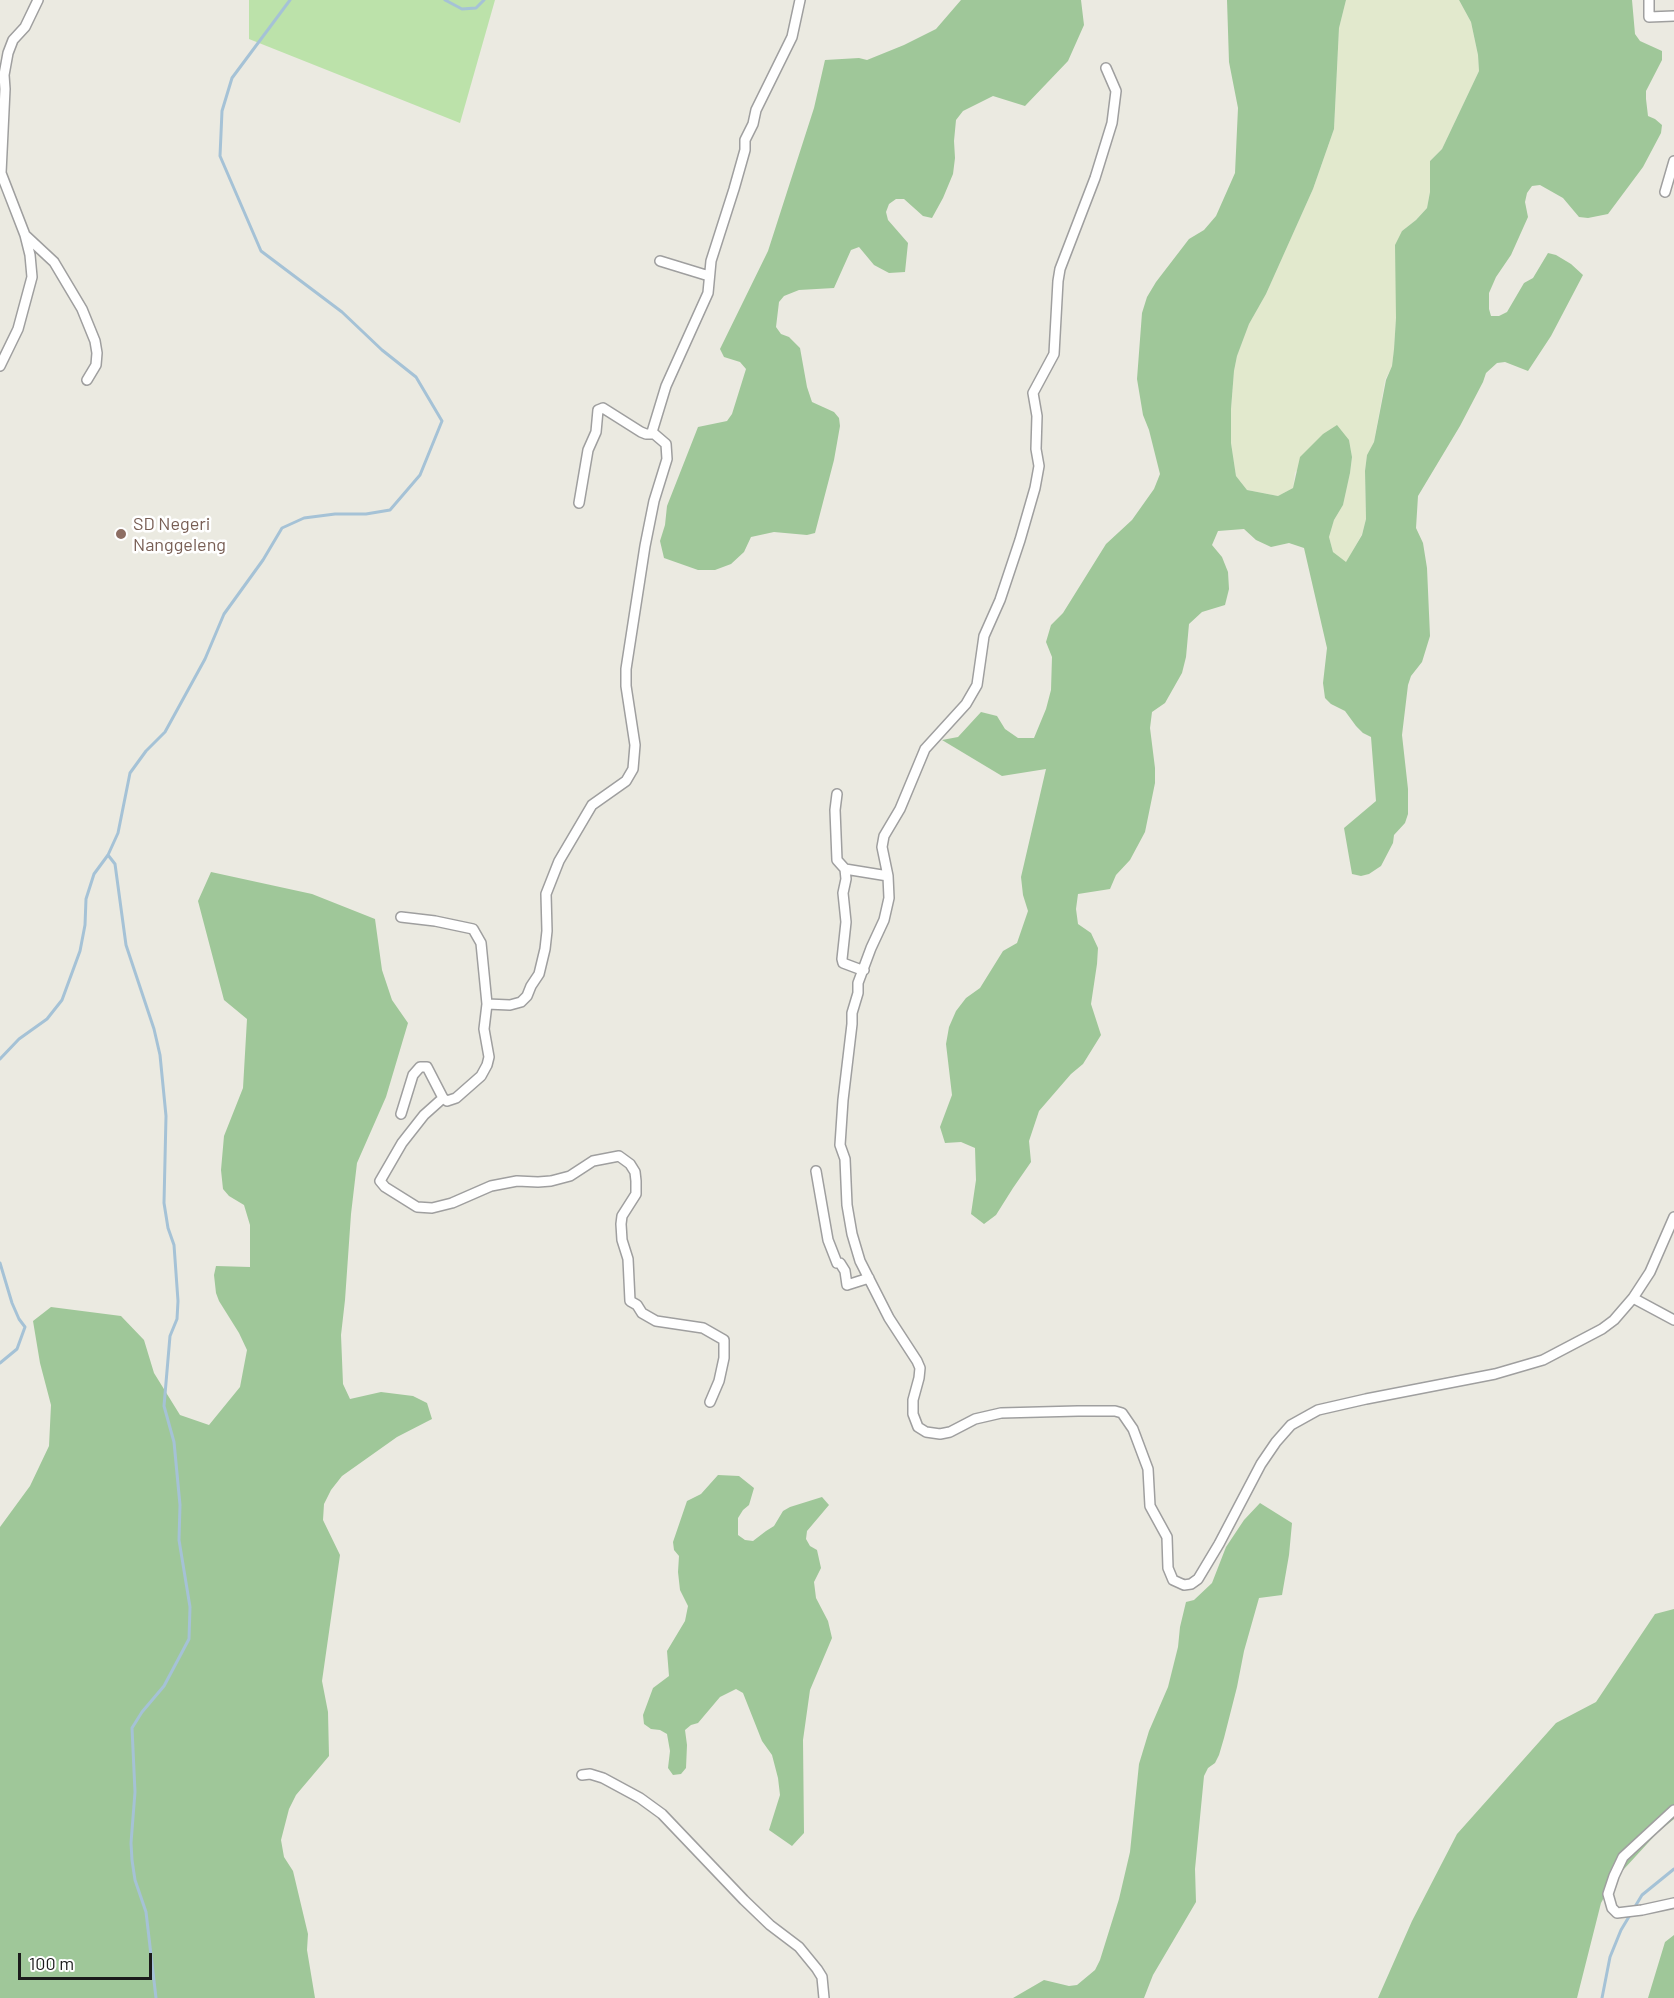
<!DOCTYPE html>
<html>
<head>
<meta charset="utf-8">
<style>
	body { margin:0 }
	#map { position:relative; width:1674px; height:1998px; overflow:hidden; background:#ebeae1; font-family:Barlow,sans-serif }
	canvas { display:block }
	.scale { position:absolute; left:18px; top:1953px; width:134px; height:27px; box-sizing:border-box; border:3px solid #1b1b1b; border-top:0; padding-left:8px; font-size:18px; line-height:21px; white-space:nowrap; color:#1b1b1b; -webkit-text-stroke:4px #fff; paint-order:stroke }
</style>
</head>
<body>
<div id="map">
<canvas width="1674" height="1998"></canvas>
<div class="scale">100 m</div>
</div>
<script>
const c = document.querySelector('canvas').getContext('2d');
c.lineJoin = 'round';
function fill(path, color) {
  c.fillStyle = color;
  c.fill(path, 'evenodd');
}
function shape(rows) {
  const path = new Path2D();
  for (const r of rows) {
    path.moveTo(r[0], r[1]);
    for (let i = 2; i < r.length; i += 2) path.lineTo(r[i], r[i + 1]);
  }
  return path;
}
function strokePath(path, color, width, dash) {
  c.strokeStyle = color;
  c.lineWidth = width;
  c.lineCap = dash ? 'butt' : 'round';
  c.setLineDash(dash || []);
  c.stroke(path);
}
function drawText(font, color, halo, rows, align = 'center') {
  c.font = font + ' Barlow,sans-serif';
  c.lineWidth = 5;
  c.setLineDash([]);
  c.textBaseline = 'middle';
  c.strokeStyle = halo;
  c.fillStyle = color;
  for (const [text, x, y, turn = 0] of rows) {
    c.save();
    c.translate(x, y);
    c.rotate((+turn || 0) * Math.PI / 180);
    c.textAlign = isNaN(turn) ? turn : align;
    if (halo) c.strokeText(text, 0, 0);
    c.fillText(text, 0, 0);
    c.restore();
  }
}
const farmland = shape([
	[1346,0,1459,0,1471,22,1478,55,1479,71,1442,149,1430,161,1430,192,1427,208,1416,220,1402,231,1394,349,1392,366,1385,380,1374,442,1367,455,1365,471,1366,519,1362,534,1346,563,1333,552,1329,537,1334,520,1343,505,1350,473,1352,457,1349,440,1295,472,1293,488,1278,496,1247,490,1236,476,1231,443,1231,409,1234,371,1237,356,1249,324,1266,294,1313,189,1334,129,1339,28]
]);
const grass = shape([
	[249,0,495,0,460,123,249,39]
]);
const forest = shape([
	[961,0,1081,0,1084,25,1068,61,1025,106,993,96,963,111,956,120,954,141,955,158,953,174,943,198,932,218,923,216,904,199,896,199,889,204,886,212,888,220,908,243,905,272,889,273,874,265,859,247,851,250,834,288,799,290,784,296,779,302,776,327,781,334,789,337,800,348,807,387,812,402,834,412,839,418,840,426,834,460,815,533,807,535,774,532,751,537,744,552,731,564,715,570,698,570,664,558,660,541,665,525,667,506,698,427,727,421,732,414,746,369,740,362,724,357,720,349,768,251,814,108,825,60,859,58,867,60,904,45,936,29],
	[1227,0,1346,0,1339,28,1334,129,1313,189,1266,294,1249,324,1237,356,1234,371,1231,409,1231,443,1236,476,1247,490,1278,496,1293,488,1300,457,1323,434,1337,425,1349,440,1352,457,1350,473,1343,505,1334,520,1329,537,1333,552,1346,562,1362,535,1366,519,1365,471,1367,455,1374,442,1386,380,1392,366,1394,349,1396,318,1395,245,1402,231,1416,220,1427,208,1430,192,1430,161,1442,149,1479,71,1478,55,1471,22,1459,0,1632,0,1635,34,1640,41,1662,51,1662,60,1646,91,1646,99,1648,116,1655,119,1662,125,1661,133,1643,167,1608,214,1588,218,1579,217,1563,198,1540,185,1532,186,1527,193,1525,202,1528,217,1511,255,1496,277,1489,293,1489,309,1491,316,1499,316,1507,312,1524,283,1533,278,1548,253,1556,255,1571,264,1583,275,1551,336,1528,371,1505,362,1497,363,1486,373,1483,382,1460,426,1418,496,1416,528,1423,543,1427,568,1430,636,1422,662,1411,676,1408,685,1402,735,1408,789,1408,814,1405,823,1394,835,1393,843,1381,866,1369,874,1361,876,1352,874,1344,828,1376,801,1371,737,1363,733,1356,726,1345,711,1331,704,1325,698,1323,683,1327,648,1304,548,1289,543,1271,547,1256,540,1244,529,1218,531,1212,545,1222,557,1228,572,1229,589,1225,605,1202,612,1189,624,1186,657,1182,673,1165,703,1152,712,1150,728,1155,768,1155,783,1145,832,1130,860,1116,875,1110,889,1078,894,1076,909,1078,924,1091,933,1098,948,1097,964,1091,1004,1101,1035,1083,1064,1071,1074,1039,1111,1029,1141,1031,1162,1013,1188,996,1215,984,1224,971,1214,976,1180,975,1148,961,1142,945,1143,940,1127,952,1095,946,1044,949,1027,956,1011,966,998,980,988,1003,951,1017,943,1028,911,1023,895,1021,877,1046,769,1002,776,942,740,958,737,981,712,997,716,1005,729,1018,738,1034,738,1046,709,1051,690,1052,657,1046,642,1051,625,1063,613,1106,544,1132,520,1154,489,1160,474,1149,430,1143,415,1137,379,1142,313,1147,297,1156,282,1189,239,1204,230,1216,216,1235,173,1238,108,1229,62],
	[211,872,312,894,375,919,382,970,392,1000,408,1023,386,1097,357,1163,351,1214,345,1300,341,1335,343,1384,350,1399,381,1392,413,1396,427,1403,432,1419,397,1437,342,1476,331,1490,324,1504,323,1520,340,1555,322,1681,328,1712,329,1756,296,1795,289,1809,281,1840,284,1857,293,1871,308,1934,307,1950,315,1998,0,1998,0,1527,30,1486,49,1446,51,1405,40,1363,33,1321,51,1307,121,1316,144,1340,154,1373,180,1415,209,1425,240,1387,247,1350,239,1333,219,1301,216,1293,214,1275,216,1266,250,1267,250,1225,244,1205,229,1196,223,1189,221,1170,224,1136,243,1088,247,1019,224,1000,198,901],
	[718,1475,739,1476,754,1488,749,1505,743,1510,738,1518,738,1535,745,1540,753,1541,766,1531,774,1526,783,1511,790,1507,822,1497,829,1505,807,1531,806,1539,810,1546,817,1550,821,1568,814,1582,816,1598,828,1621,832,1638,810,1690,803,1740,804,1833,792,1846,769,1830,780,1795,778,1778,772,1755,762,1741,743,1693,736,1689,720,1697,698,1723,691,1725,685,1730,687,1745,686,1768,681,1774,673,1775,668,1768,670,1751,667,1734,660,1730,651,1729,644,1724,643,1715,653,1688,669,1676,667,1651,685,1621,688,1606,680,1590,678,1572,679,1556,674,1550,673,1542,687,1501,701,1494],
	[1260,1503,1292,1523,1289,1555,1282,1595,1259,1598,1244,1651,1237,1687,1224,1738,1219,1755,1215,1763,1208,1768,1204,1776,1195,1869,1196,1902,1153,1975,1144,1998,1013,1998,1044,1980,1069,1986,1077,1985,1095,1970,1100,1960,1119,1899,1130,1852,1139,1764,1149,1731,1168,1687,1178,1647,1180,1627,1186,1602,1194,1600,1212,1583,1226,1547,1244,1520],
	[1674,1609,1674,1819,1658,1832,1613,1881,1601,1903,1577,1998,1378,1998,1412,1921,1457,1834,1556,1723,1596,1702,1655,1614],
	[1674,1935,1674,1998,1648,1998,1665,1942]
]);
const stream = shape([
	[445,0,462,9,476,8,484,0],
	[108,855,115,864,126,945,154,1029,160,1055,166,1116,164,1203,168,1228,174,1245,178,1301,177,1319,170,1336,164,1406,174,1442,180,1505,179,1540,190,1607,189,1639,164,1686,142,1712,132,1728,135,1792,131,1843,132,1860,135,1880,146,1912,156,1998],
	[0,1059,19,1039,47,1019,62,1000,80,951,85,925,86,899,94,874,108,855,118,833,130,773,146,751,165,732,205,659,224,614,263,560,282,528,304,518,335,514,366,514,390,510,420,475,442,421,416,377,382,350,342,312,261,251,220,156,222,111,232,78,290,0],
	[0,1263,12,1303,19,1319,25,1327,17,1349,0,1363],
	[1602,1998,1610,1957,1621,1930,1642,1895,1674,1869]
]);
const minor = shape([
	[1649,0,1649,17,1674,16],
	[1106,68,1116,91,1112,123,1095,178,1060,269,1058,281,1054,354,1033,393,1037,416,1036,449,1039,466,1035,488,1020,540,1000,600,984,636,977,685,966,704,925,749,900,809,884,836,882,847,888,876,889,898,884,920,871,948,858,983,858,993,852,1013,852,1024,843,1100,840,1145,845,1159,847,1205,852,1234,860,1261,889,1318,917,1361,920,1368,919,1378,913,1400,913,1414,918,1427,926,1432,940,1434,950,1432,975,1419,1001,1413,1078,1411,1115,1411,1122,1413,1133,1429,1148,1469,1150,1506,1167,1537,1168,1568,1173,1580,1184,1585,1191,1584,1198,1579,1219,1544,1261,1464,1276,1442,1291,1425,1318,1410,1366,1399,1495,1374,1543,1360,1602,1329,1614,1320,1633,1298,1650,1272,1674,1217],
	[1665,192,1674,161],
	[25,235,54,262,82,309,95,341,97,353,96,365,87,380],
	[660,261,709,276],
	[0,366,18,329,32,277,30,255,25,235,1,173,5,89,4,75,8,53,13,40,25,27,38,0],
	[579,503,588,450,596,432,598,410,603,408,641,432,646,434,652,434],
	[837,794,835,810,837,860,845,869,846,879,843,893,846,922,842,959,843,963,859,969,864,970],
	[845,869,888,876],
	[401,917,435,921,473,929,481,943,487,1004],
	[443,1098,424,1115,402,1143,380,1181,385,1187,417,1207,432,1208,452,1203,491,1186,517,1181,538,1182,551,1181,570,1176,593,1161,619,1156,630,1164,635,1172,636,1181,636,1194,622,1216,621,1224,622,1240,628,1259,630,1301,637,1305,642,1313,656,1321,703,1328,724,1340,724,1358,719,1381,710,1402],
	[401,1114,413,1075,420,1067,427,1067,443,1098,447,1101,456,1098,481,1076,487,1065,489,1057,484,1029,487,1004,510,1005,521,1002,527,996,531,986,539,974,545,949,547,931,546,894,559,861,592,805,626,781,633,769,635,745,626,686,626,669,645,546,654,501,667,459,666,444,652,432,666,386,708,293,711,261,734,189,745,150,745,140,753,124,756,110,792,37,800,0],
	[816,1171,828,1240,837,1263,840,1263,845,1271,847,1285,869,1278],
	[1633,1298,1674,1320],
	[582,1775,590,1774,603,1778,640,1798,662,1814,744,1900,770,1925,799,1947,817,1969,822,1977,824,1998],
	[1674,1810,1623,1857,1614,1876,1608,1894,1612,1908,1617,1913,1642,1910,1674,1903]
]);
const markers = [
	[121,534,6,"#8d6e63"]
];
const educationNames = [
	["SD Negeri",133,524],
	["Nanggeleng",133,545]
];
fill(farmland, '#e2e9cd');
fill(grass, '#bce2aa');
fill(forest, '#9fc799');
strokePath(stream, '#a5c2d6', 3);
strokePath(minor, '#9f9f9f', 12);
strokePath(minor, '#fff', 9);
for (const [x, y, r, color] of markers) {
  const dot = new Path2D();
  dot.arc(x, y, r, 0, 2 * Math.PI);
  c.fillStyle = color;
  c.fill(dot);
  strokePath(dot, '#fff', 2);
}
drawText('18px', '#785e54', '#fff', educationNames, 'left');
</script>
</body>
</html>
